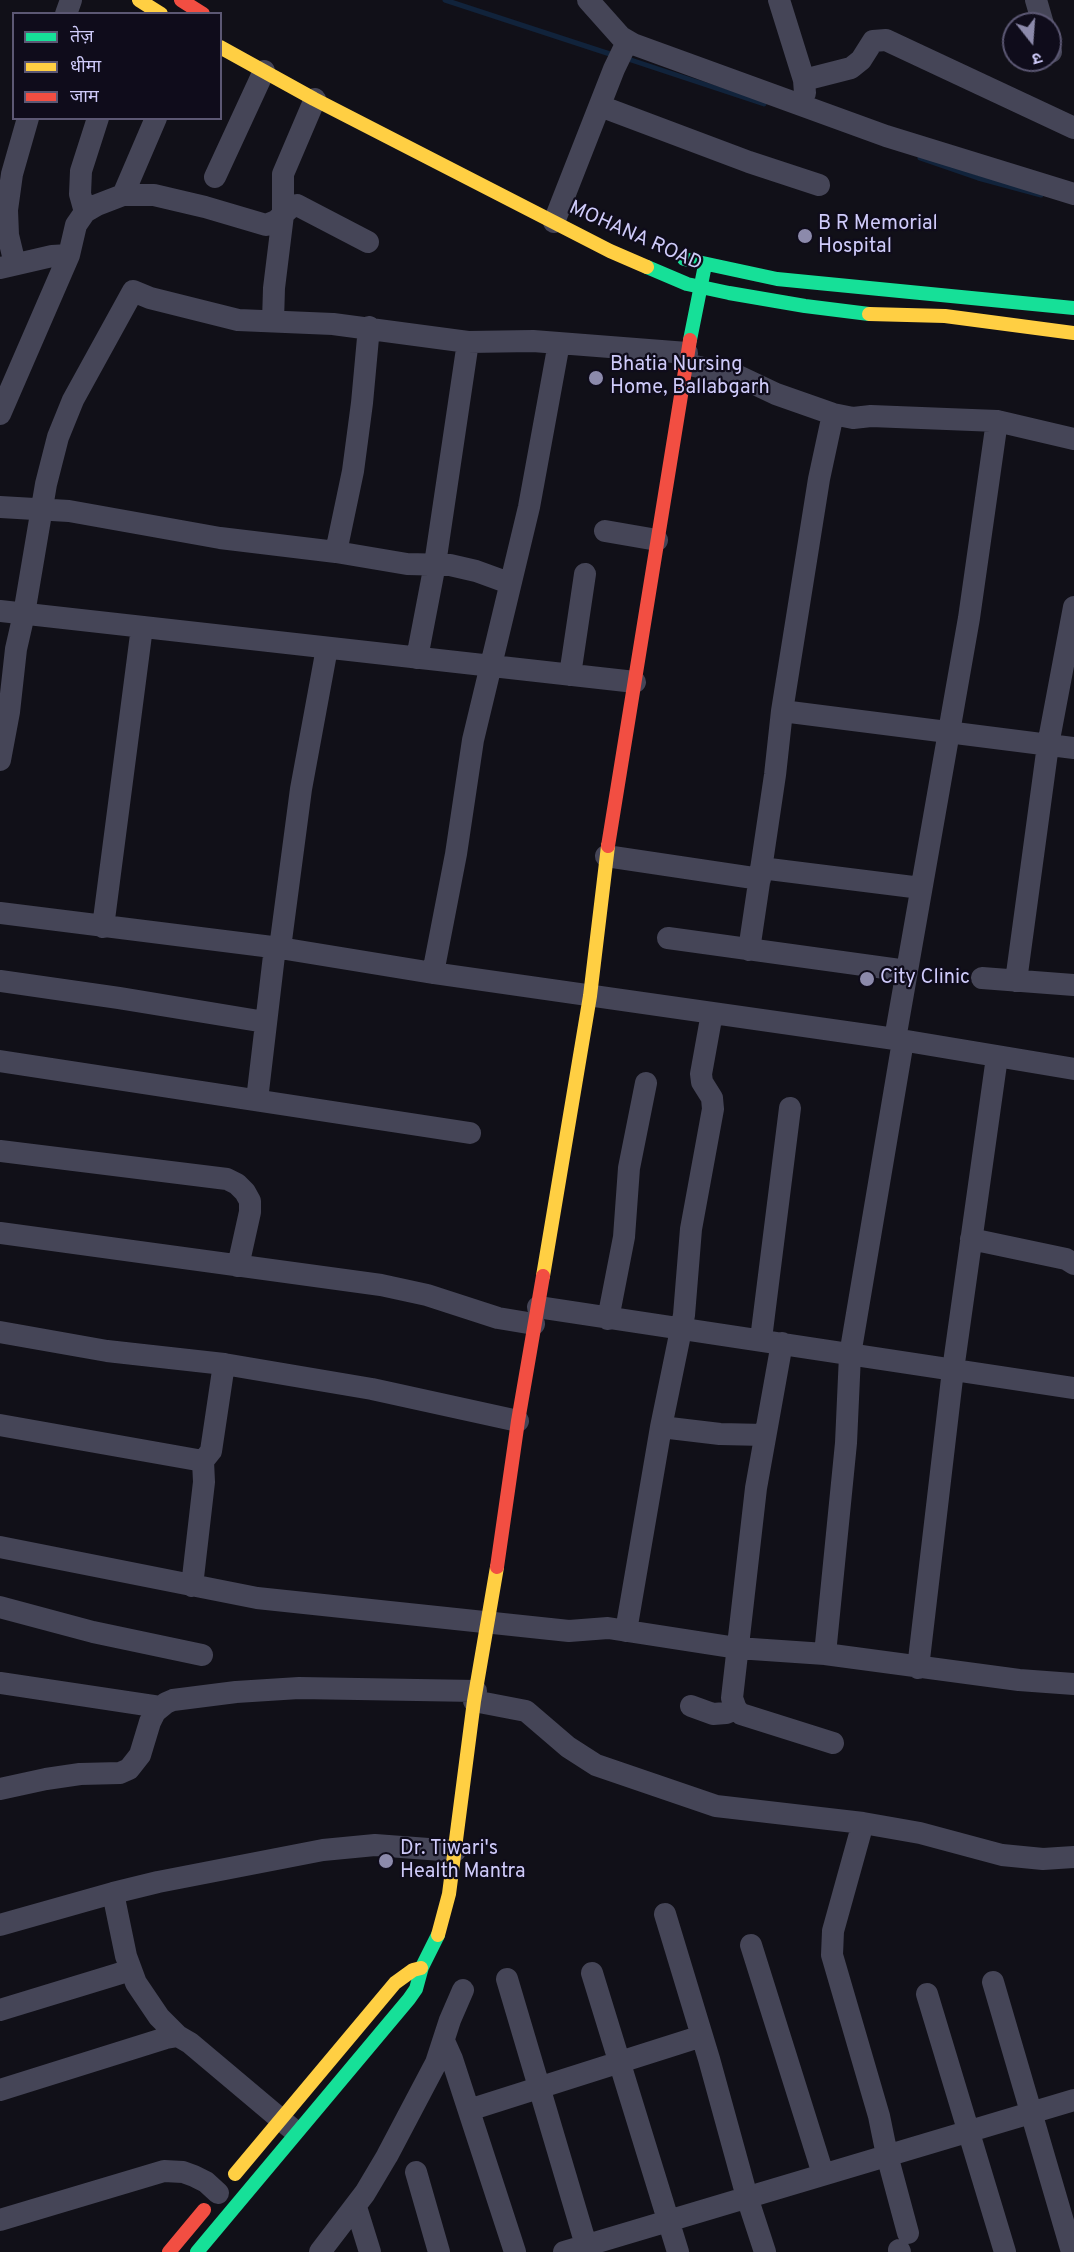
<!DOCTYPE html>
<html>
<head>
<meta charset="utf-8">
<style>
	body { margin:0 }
	#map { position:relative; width:1074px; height:2252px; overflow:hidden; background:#111018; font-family:Overpass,"Noto Sans Devanagari",sans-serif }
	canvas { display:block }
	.legend { position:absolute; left:12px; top:12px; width:210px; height:108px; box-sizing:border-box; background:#0f0c1b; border:2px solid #5c5874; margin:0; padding:8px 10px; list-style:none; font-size:18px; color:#cfcbfa }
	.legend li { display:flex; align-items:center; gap:12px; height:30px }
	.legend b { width:30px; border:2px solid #5c5874 }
	.north { position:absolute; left:1002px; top:12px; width:60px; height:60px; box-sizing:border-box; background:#0f0c1b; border:2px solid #5c5874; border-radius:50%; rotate:163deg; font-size:16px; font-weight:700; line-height:24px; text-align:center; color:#cfcbfa }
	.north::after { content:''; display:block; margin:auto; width:21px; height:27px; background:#8c8aab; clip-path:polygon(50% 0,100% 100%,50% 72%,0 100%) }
</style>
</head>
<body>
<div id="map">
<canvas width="1074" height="2252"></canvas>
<ul class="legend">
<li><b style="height:8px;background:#16e098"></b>तेज़</li>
<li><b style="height:8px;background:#ffcf43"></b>धीमा</li>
<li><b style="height:8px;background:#f24e42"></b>जाम</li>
</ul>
<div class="north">उ</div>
</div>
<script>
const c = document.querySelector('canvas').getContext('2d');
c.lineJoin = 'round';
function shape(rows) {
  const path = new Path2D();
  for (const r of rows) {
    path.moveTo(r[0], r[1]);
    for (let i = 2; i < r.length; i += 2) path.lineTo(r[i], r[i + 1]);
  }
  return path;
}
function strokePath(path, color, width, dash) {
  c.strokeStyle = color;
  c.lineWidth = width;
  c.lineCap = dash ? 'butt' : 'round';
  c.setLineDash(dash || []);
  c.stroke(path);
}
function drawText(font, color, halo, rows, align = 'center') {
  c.font = font + ' Overpass,sans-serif';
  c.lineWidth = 4.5;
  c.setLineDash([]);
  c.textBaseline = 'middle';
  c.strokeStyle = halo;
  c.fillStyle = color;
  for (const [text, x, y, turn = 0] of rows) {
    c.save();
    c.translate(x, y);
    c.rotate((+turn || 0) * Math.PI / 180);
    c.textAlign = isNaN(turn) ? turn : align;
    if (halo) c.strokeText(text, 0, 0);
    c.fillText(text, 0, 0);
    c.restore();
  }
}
const stream = shape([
	[445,0,613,55],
	[625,58,764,104],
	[920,158,978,178,1041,195]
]);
const street = shape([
	[588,0,621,37,633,44,886,136,1074,194],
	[779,0,804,80,805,93],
	[1036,0,1043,24],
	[66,14,71,0],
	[1050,47,1051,52],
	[804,80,851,68,861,60,873,41,886,40,1074,128],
	[600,106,749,162,819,185],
	[215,177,264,71],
	[123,195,156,118],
	[85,212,80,194,81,171,98,118],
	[554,222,614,69,627,42],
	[15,264,8,235,7,210,12,174,28,118],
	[0,268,52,256,69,255],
	[273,321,274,288,283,215,283,174,315,99],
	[686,364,738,376,776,394,833,414,853,418,871,416,997,421,1074,439],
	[0,414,69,255,76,225,85,212,97,205,123,195,154,195,205,207,266,225,276,221,291,207,297,205,368,242],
	[0,507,69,511,220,538,336,552,407,564,450,565,476,571,509,583],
	[605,531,657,540],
	[336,552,353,471,362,403,369,327],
	[0,611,635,682],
	[417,658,435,564,468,342],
	[570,675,585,574],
	[782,711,1074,748],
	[0,760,9,712,16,649,24,614,46,484,58,437,73,400,133,291,150,298,238,320,333,324,468,342,533,341,687,353],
	[606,856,760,879],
	[761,868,921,888],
	[0,913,280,948,433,973,895,1039,1074,1069],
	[103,927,142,627],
	[668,938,907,971],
	[280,948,301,789,327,648],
	[749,950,775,775,782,711,819,479,833,414],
	[433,973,456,854,473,740,529,507,559,343],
	[982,978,1074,985],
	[0,981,119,998,265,1022],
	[1016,981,1048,745,1074,607],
	[895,1039,969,618,997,421],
	[0,1061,470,1133],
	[257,1100,275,947],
	[0,1151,227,1179,237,1184,245,1192,250,1201,250,1212,238,1266],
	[0,1233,381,1285,427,1295,498,1318,534,1324],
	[971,1239,1066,1259,1074,1264],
	[538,1307,1074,1388],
	[608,1319,624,1237,629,1168,646,1083],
	[0,1332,107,1351,224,1364,372,1389,518,1421],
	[761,1339,790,1108],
	[782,1343,756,1488,732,1698,736,1709,741,1714,833,1743],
	[0,1425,203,1461,211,1451,224,1364],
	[661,1427,720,1434,765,1435],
	[0,1547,257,1598,569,1631,608,1628,737,1648,825,1654,1019,1680,1074,1684],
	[192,1586,204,1482,203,1461],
	[0,1607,93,1632,202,1655],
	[626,1631,661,1427,684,1315,691,1229,713,1109,712,1098,702,1082,701,1074,712,1013],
	[825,1654,846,1443,850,1355,903,1041],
	[918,1668,953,1370,997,1057],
	[0,1683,160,1707],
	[474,1701,526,1711,568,1747,596,1765,716,1806,863,1823,920,1833,1002,1855,1043,1859,1074,1857],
	[691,1706,713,1714,726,1713,736,1709],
	[0,1789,46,1779,80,1774,120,1773,129,1769,140,1755,150,1722,155,1712,166,1703,173,1700,236,1692,299,1688,476,1691],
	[863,1823,833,1931,832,1955,879,2116,887,2155,908,2233],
	[113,1893,126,1956,136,1983,159,2017,178,2036],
	[665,1914,709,2059,747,2197,765,2252],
	[0,1925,113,1893,158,1882,323,1850,375,1845,455,1851],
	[751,1945,823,2174],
	[592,1973,678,2252],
	[507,1979,586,2245],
	[993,1982,1072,2252],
	[927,1994,1005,2252],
	[0,2010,131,1970],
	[444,2041,452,2059,515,2252],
	[0,2090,166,2038,178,2036,190,2043,291,2128],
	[469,2110,702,2036],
	[416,2172,439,2252],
	[356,2207,370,2252],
	[0,2220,164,2171,183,2172,194,2176,206,2182,218,2193],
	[899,2250,900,2252],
	[320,2252,365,2193,387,2156,436,2063,450,2020,463,1990],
	[564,2252,1074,2100]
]);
const fast = shape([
	[684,259,777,279,1074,308],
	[647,267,687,284,729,293,805,306,869,314],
	[690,340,705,265],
	[197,2252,409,1999,416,1989,422,1967,438,1935]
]);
const slow = shape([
	[139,0,161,14],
	[220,47,314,99,610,251,647,267],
	[869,314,945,316,1074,333],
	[543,1276,590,996,608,846],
	[438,1935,449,1894,474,1701,497,1567],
	[235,2174,395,1983,413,1970,421,1968]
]);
const jam = shape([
	[181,0,203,14],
	[608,846,690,340],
	[497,1567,518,1421,543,1276],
	[169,2252,204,2210]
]);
const markers = [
	[805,236,8,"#8c8aab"],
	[596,378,8,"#8c8aab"],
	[867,979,8,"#8c8aab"],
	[386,1861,8,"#8c8aab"]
];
const poiNames = [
	["B R Memorial",818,225],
	["Hospital",818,248],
	["Bhatia Nursing",610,366],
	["Home, Ballabgarh",610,389],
	["City Clinic",880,979],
	["Dr. Tiwari's",400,1850],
	["Health Mantra",400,1873]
];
const streetNames = [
	["MOHANA ROAD",635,237,24]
];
strokePath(stream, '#11233b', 5);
strokePath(street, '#454557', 22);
strokePath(fast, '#16e098', 14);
strokePath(slow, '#ffcf43', 14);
strokePath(jam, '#f24e42', 14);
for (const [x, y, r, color] of markers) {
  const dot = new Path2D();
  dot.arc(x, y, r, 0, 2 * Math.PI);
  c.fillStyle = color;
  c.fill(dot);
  strokePath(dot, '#0f0c1b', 2);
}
drawText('20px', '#cfcbfa', '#0f0c1b', poiNames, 'left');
drawText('20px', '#cfcbfa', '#0f0c1b', streetNames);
</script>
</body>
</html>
